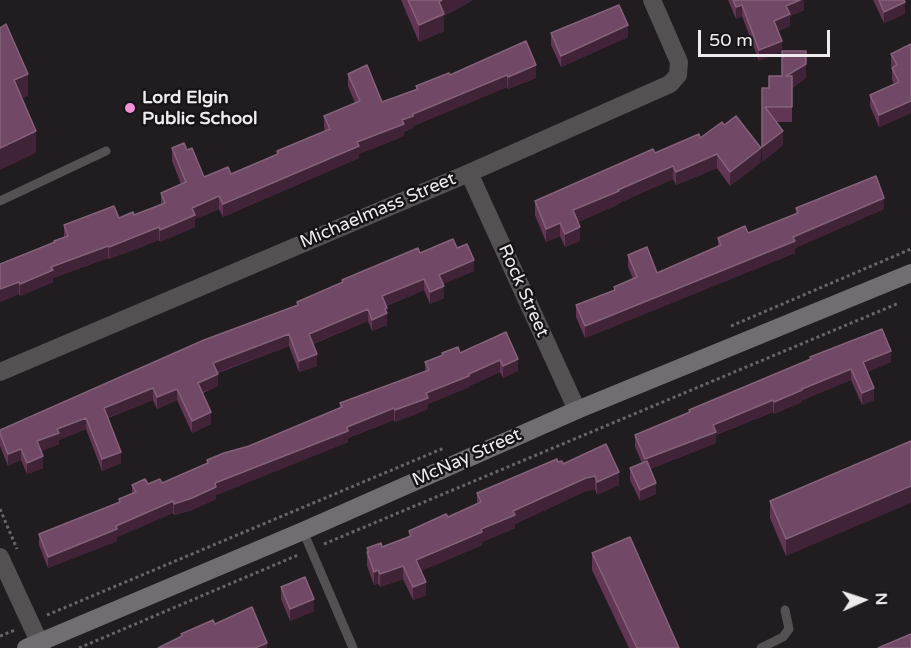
<!DOCTYPE html>
<html>
<head>
<meta charset="utf-8">
<style>
	body { margin:0 }
	#map { position:relative; width:911px; height:648px; overflow:hidden; background:#211c1f; font-family:"Varela Round",sans-serif }
	canvas { display:block }
	.north { position:absolute; left:833px; top:570px; width:60px; height:60px; -webkit-text-stroke:4px #181316; paint-order:stroke; rotate:87deg; font-size:16px; font-weight:700; line-height:24px; text-align:center; color:#eeebed }
	.north::after { content:''; display:block; margin:auto; width:21px; height:27px; background:#eeebed; clip-path:polygon(50% 0,100% 100%,50% 72%,0 100%) }
	.scale { position:absolute; left:698px; top:30px; width:132px; height:27px; box-sizing:border-box; border:3px solid #eeebed; border-top:0; padding-left:8px; font-size:18px; line-height:21px; white-space:nowrap; color:#eeebed; -webkit-text-stroke:4px #181316; paint-order:stroke }
</style>
</head>
<body>
<div id="map">
<canvas width="911" height="648"></canvas>
<div class="north">N</div>
<div class="scale">50 m</div>
</div>
<script>
const c = document.querySelector('canvas').getContext('2d');
c.lineJoin = 'round';
function shape(rows) {
  const path = new Path2D();
  for (const r of rows) {
    path.moveTo(r[0], r[1]);
    for (let i = 2; i < r.length; i += 2) path.lineTo(r[i], r[i + 1]);
  }
  return path;
}
function strokePath(path, color, width, dash) {
  c.strokeStyle = color;
  c.lineWidth = width;
  c.lineCap = dash ? 'butt' : 'round';
  c.setLineDash(dash || []);
  c.stroke(path);
}
function fill(path, color) {
  c.fillStyle = color;
  c.fill(path, 'evenodd');
}
function drawText(font, color, halo, rows, align = 'center') {
  c.font = font + ' "Varela Round",sans-serif';
  c.lineWidth = 5;
  c.setLineDash([]);
  c.textBaseline = 'middle';
  c.strokeStyle = halo;
  c.fillStyle = color;
  for (const [text, x, y, turn = 0] of rows) {
    c.save();
    c.translate(x, y);
    c.rotate((+turn || 0) * Math.PI / 180);
    c.textAlign = isNaN(turn) ? turn : align;
    if (halo) c.strokeText(text, 0, 0);
    c.fillText(text, 0, 0);
    c.restore();
  }
}
const path = shape([
	[731,326,911,249],
	[0,509,17,549],
	[324,544,899,303],
	[47,615,444,448],
	[0,636,15,630],
	[79,648,298,555]
]);
const lane = shape([
	[0,201,106,151],
	[303,531,353,648],
	[761,648,783,637,789,629,785,610]
]);
const street = shape([
	[469,173,577,410],
	[0,372,469,173,670,84,678,75,679,62,652,0],
	[0,557,42,648]
]);
const secondary = shape([
	[26,648,303,531,577,410,911,273]
]);
const wall = shape([
	[401,0,473,0,444,16,444,31,419,42],
	[728,0,804,0,804,10,790,16,790,26,778,31,759,61,742,16,736,19],
	[873,0,904,0,905,14,884,23],
	[551,33,628,37,561,67,551,45],
	[526,41,536,78,508,89,507,87,413,126,413,128,404,132,404,136,359,154,359,158,223,217,219,209,195,219,195,227,160,242,159,240,109,259,108,258,53,278,53,282,20,296,19,294,0,302,64,237,64,225,134,215,161,204,161,193,181,184,172,161,172,148,187,150,204,177,231,174,277,155,277,151,325,131,324,128,324,116,355,103,348,86,348,74,382,102,416,89,416,86,450,75],
	[911,44,911,113,879,127,870,106,870,95,894,84,892,80,892,68,891,65,891,54],
	[806,78,792,88,792,122,776,122,783,145,762,162,762,88,769,88],
	[700,138,761,162,730,186,717,168,676,185,673,179,619,203,619,204,578,222,580,241,565,247,560,236,546,242,535,215,535,201,655,153],
	[796,208,884,209,795,248,795,253,585,338,576,317,576,305,614,290,614,287,633,279,628,267,628,255,657,273,718,246,718,238,748,233,796,214],
	[457,248,474,271,443,284,444,298,430,304,424,290,386,306,387,325,372,331,368,321,313,344,317,366,299,372,289,346,218,373,218,386,203,393,211,424,192,433,177,400,157,409,153,400,108,418,121,463,102,471,86,429,59,440,59,444,41,451,43,468,27,474,21,460,8,466,0,446,0,430,297,305,297,302,342,283,342,280,420,253],
	[506,332,518,371,503,378,500,372,469,386,469,387,428,404,428,409,395,422,394,420,348,438,348,442,216,495,216,499,192,510,174,515,173,513,117,537,117,541,48,568,39,545,39,534,119,502,119,499,132,493,132,485,162,483,207,463,207,460,249,446,340,408,340,403,425,372,425,362,442,355,442,353,460,353],
	[810,357,891,362,867,372,874,400,862,405,851,380,802,400,802,402,774,414,773,412,716,435,716,443,650,469,656,494,640,501,630,480,630,468,642,463,635,447,635,435,689,412,689,410,810,359],
	[911,441,786,556,770,518,770,501],
	[558,462,619,485,597,495,595,489,586,491,515,524,515,528,482,542,482,545,421,571,426,595,413,600,403,579,380,587,378,583,374,585,367,566,367,548,382,547,409,537,409,531,448,517,477,504,477,493],
	[592,553,679,648,629,648,592,570],
	[281,587,314,611,290,621,281,599]
]);
const shadedWall = shape([
	[442,0,473,0,444,16,444,31,419,42,419,25,439,2],
	[800,0,804,0,804,10,790,16,790,26,774,32,774,21,786,6],
	[905,2,905,14,884,23,884,12],
	[742,5,742,16,736,19,736,7],
	[628,25,628,37,561,67,561,56],
	[782,41,782,52,759,61,759,50],
	[806,64,806,78,786,91,786,76],
	[536,65,536,78,508,89,508,77],
	[28,74,28,96,14,102,14,80],
	[507,75,507,87,413,126,413,128,404,132,404,136,359,154,359,158,223,217,223,204,402,120,413,114],
	[911,101,911,113,879,127,879,115],
	[36,131,36,153,0,170,0,148],
	[783,131,783,145,762,162,762,147],
	[761,148,761,162,730,186,730,172],
	[717,154,717,168,676,185,676,172],
	[673,166,673,179,619,203,619,204,573,224,573,210],
	[219,196,219,209,195,219,195,227,160,242,160,230,192,208],
	[884,198,884,209,795,248,795,253,585,338,585,326],
	[560,223,560,236,546,242,546,229],
	[159,227,159,240,109,259,109,247],
	[580,227,580,241,565,247,565,234],
	[108,246,108,258,53,278,53,282,20,296,20,284,51,267],
	[474,260,474,271,439,286,439,275],
	[424,279,424,290,382,307,382,296],
	[19,282,19,294,0,302,0,289],
	[444,286,444,298,430,304,430,292],
	[387,308,387,325,372,331,372,320],
	[368,309,368,321,309,345,309,334],
	[289,334,289,346,213,374,213,363],
	[891,351,891,362,863,374,863,362],
	[317,354,317,366,299,372,299,361],
	[518,359,518,371,503,378,503,366],
	[500,360,500,372,469,386,469,387,428,404,428,409,395,422,395,410,426,393],
	[851,369,851,380,802,400,802,402,774,414,774,402,802,389],
	[218,374,218,386,198,394,198,383],
	[153,388,153,400,104,419,104,408],
	[874,388,874,400,862,405,862,393],
	[177,389,177,400,157,409,157,397],
	[773,400,773,412,716,435,716,443,645,471,645,459,713,425],
	[394,408,394,420,348,438,348,442,216,495,216,499,192,510,174,515,174,504,215,483],
	[211,412,211,424,192,433,192,421],
	[86,418,86,429,59,440,59,444,37,453,37,441,57,429],
	[21,449,21,460,8,466,8,454],
	[121,452,121,463,102,471,102,459],
	[43,456,43,468,27,474,27,463],
	[619,472,619,485,597,495,597,482],
	[595,476,595,489,586,491,515,524,515,528,482,542,482,545,416,573,416,560,481,529,513,511,586,478],
	[656,483,656,494,640,501,640,490],
	[911,486,911,503,786,556,786,539],
	[173,501,173,513,117,537,117,541,48,568,48,557],
	[403,566,403,579,380,587,380,574],
	[378,570,378,583,374,585,374,572],
	[426,582,426,595,413,600,413,587],
	[314,599,314,611,290,621,290,609],
	[267,643,267,648,255,648]
]);
const building = shape([
	[408,0,442,0,439,2,444,14,419,25,408,0],
	[733,0,800,0,786,6,790,14,774,21,782,41,759,50,742,5,736,7,733,0],
	[879,0,904,0,905,2,884,12,879,0],
	[619,5,628,25,561,56,551,33,619,5],
	[6,24,28,74,14,80,36,131,0,148,0,28,6,24],
	[526,41,536,65,508,77,507,75,413,114,413,116,402,120,404,124,357,142,359,146,223,204,219,196,192,208,195,215,160,230,159,227,109,247,108,246,51,267,53,270,20,284,19,282,0,289,0,264,55,242,54,241,68,236,64,225,114,206,119,218,133,212,134,215,165,203,161,193,186,182,172,148,184,143,187,150,192,148,204,177,228,167,231,174,278,154,277,151,330,129,324,116,360,101,348,74,367,65,382,102,418,89,416,86,449,73,450,75,526,41],
	[911,44,911,101,879,115,870,95,899,82,892,68,897,65,891,54,911,44],
	[782,51,806,51,806,64,786,76,792,76,792,107,765,107,783,131,762,147,762,88,769,88,769,76,782,76,782,51],
	[736,116,761,148,730,172,717,154,676,172,673,166,618,190,619,191,573,210,580,227,565,234,560,223,546,229,535,201,653,149,655,153,699,134,700,138,722,122,724,125,736,116],
	[876,176,884,198,793,237,795,241,585,326,576,305,615,290,614,287,637,277,628,255,647,247,657,273,721,245,718,238,745,226,748,233,798,213,796,208,876,176],
	[453,239,457,248,467,244,474,260,439,275,444,286,430,292,424,279,382,296,387,308,385,309,387,313,372,320,368,309,309,334,317,354,299,361,289,334,213,363,218,374,198,383,211,412,192,421,177,389,157,397,153,388,104,408,121,452,102,459,86,418,57,429,59,433,37,441,43,456,27,463,21,449,8,454,0,434,0,430,204,340,298,305,297,302,343,282,342,280,418,248,420,253,453,239],
	[882,329,891,351,863,362,874,388,862,393,851,369,802,389,802,390,774,402,773,400,713,425,716,432,645,459,635,435,690,412,689,410,811,359,810,357,882,329],
	[506,332,518,359,503,366,500,360,469,374,469,376,426,393,428,398,395,410,394,408,347,427,348,431,215,483,216,487,192,498,174,504,173,501,116,526,117,529,48,557,39,534,120,502,119,499,136,492,132,485,145,479,148,484,160,479,162,483,208,463,207,460,224,453,249,446,342,407,340,403,429,370,425,362,443,355,442,353,458,347,460,353,506,332],
	[911,441,911,486,786,539,770,501,911,441],
	[606,444,619,472,597,482,595,476,586,478,513,511,515,515,481,529,482,532,416,560,426,582,413,587,403,566,380,574,378,570,374,572,367,552,369,552,367,548,381,543,382,547,411,536,409,531,446,514,448,517,481,502,477,493,557,459,558,462,562,461,563,464,606,444],
	[647,461,656,483,640,490,630,468,647,461],
	[630,537,679,648,637,648,592,553,630,537],
	[305,577,314,599,290,609,281,587,305,577],
	[252,607,267,643,255,648,158,648,182,636,181,634,213,620,215,624,252,607],
	[911,634,911,648,878,648,911,634]
]);
const markers = [
	[130,108,6,"#f391d5"]
];
const poiNames = [
	["Lord Elgin",142,98],
	["Public School",142,119]
];
const streetNames = [
	["Michaelmass Street",378,211,-23],
	["Rock Street",523,291,66],
	["McNay Street",467,458,-24]
];
strokePath(path, '#696467', 3, [3, 3]);
strokePath(lane, '#535152', 9);
strokePath(street, '#535152', 18);
strokePath(secondary, '#716d70', 18);
fill(wall, '#623554');
fill(shadedWall, '#412338');
fill(building, '#714865');
strokePath(building, '#84627a', 1.5);
for (const [x, y, r, color] of markers) {
  const dot = new Path2D();
  dot.arc(x, y, r, 0, 2 * Math.PI);
  c.fillStyle = color;
  c.fill(dot);
  strokePath(dot, '#181316', 2);
}
drawText('bold 18px', '#eeebed', '#181316', poiNames, 'left');
drawText('18px', '#eeebed', '#181316', streetNames);
</script>
</body>
</html>
